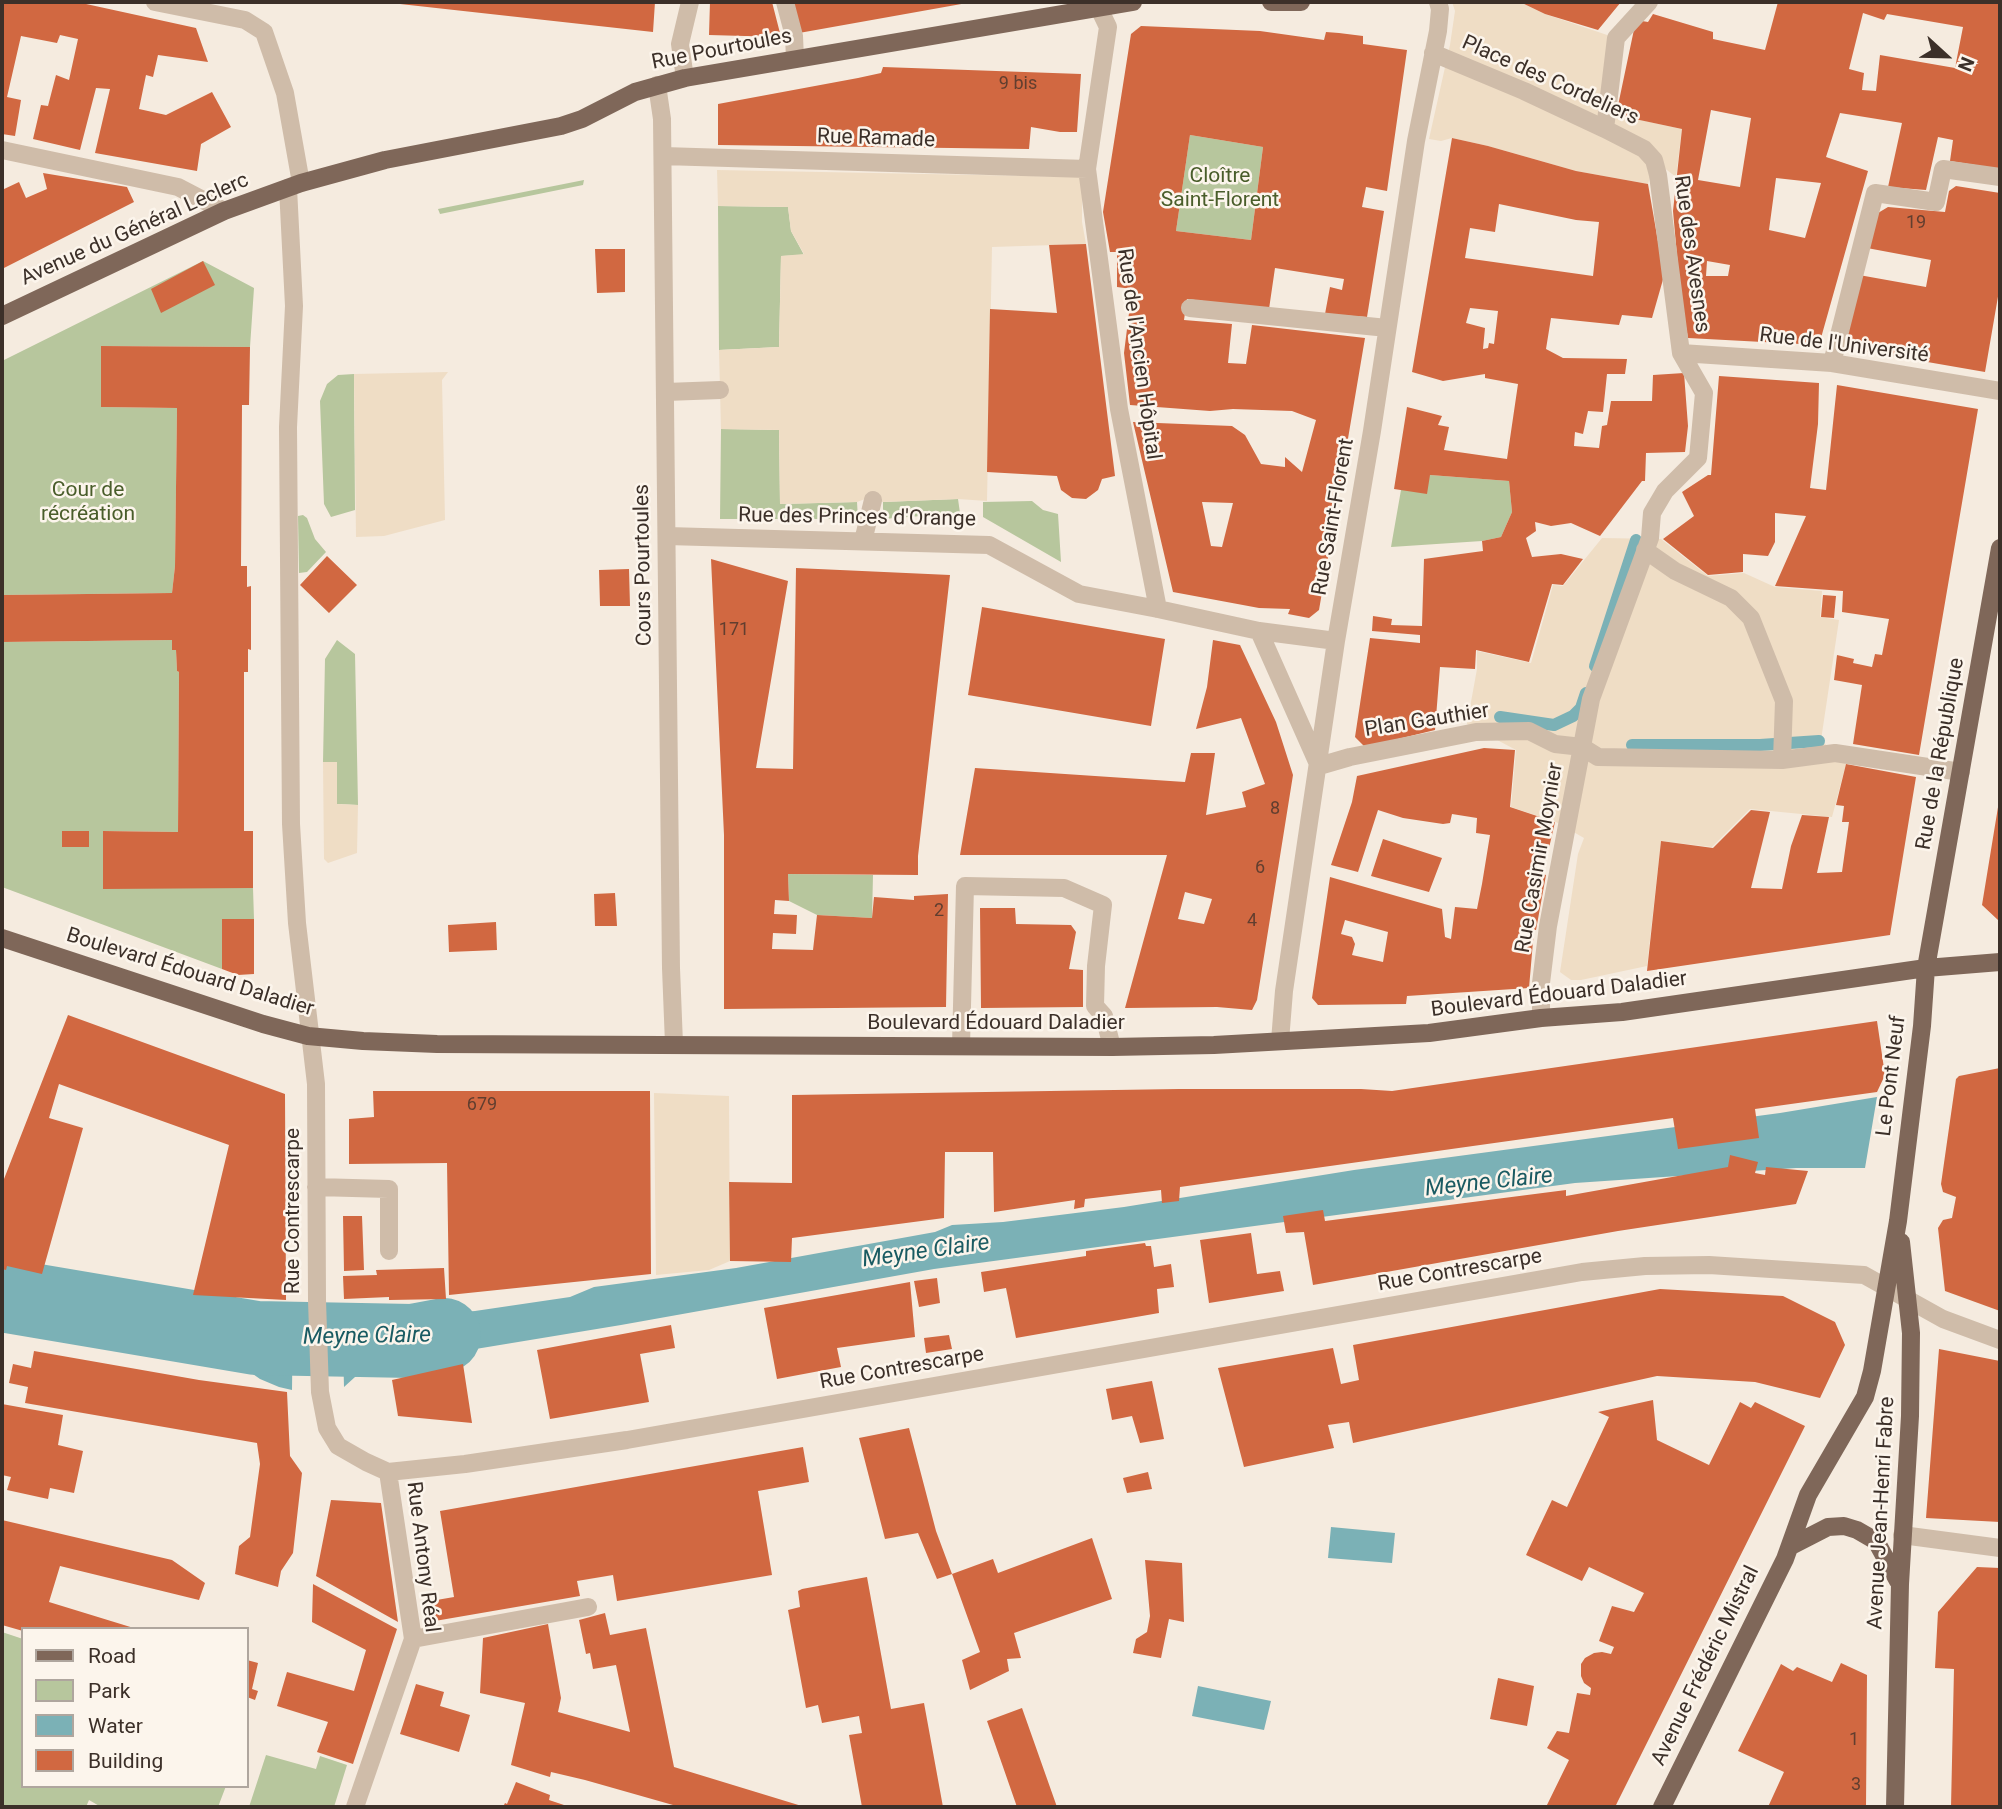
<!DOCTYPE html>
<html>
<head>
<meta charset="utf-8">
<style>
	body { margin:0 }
	#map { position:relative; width:2002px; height:1809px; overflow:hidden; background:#f5ebdf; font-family:Roboto,sans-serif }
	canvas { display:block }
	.frame { position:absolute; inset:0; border:4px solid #3c3029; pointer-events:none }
	.legend { position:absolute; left:21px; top:1627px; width:228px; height:161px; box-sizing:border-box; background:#fcf5ec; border:2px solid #afa69e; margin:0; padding:9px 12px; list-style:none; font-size:21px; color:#3c3029 }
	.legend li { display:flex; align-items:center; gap:14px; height:35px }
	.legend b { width:35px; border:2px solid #afa69e }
	.north { position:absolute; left:1911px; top:21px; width:70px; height:70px; -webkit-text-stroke:5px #fcf5ec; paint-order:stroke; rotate:112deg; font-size:19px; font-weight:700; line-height:28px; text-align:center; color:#3c3029 }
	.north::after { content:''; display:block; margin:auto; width:24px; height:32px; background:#3c3029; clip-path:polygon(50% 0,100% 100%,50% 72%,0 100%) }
</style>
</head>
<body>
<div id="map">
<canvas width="2002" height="1809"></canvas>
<div class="frame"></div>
<ul class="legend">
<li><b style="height:9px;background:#7f6759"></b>Road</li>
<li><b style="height:19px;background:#b7c69d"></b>Park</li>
<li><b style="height:19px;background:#7bb1b6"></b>Water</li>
<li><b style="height:19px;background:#d16841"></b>Building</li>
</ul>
<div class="north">N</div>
</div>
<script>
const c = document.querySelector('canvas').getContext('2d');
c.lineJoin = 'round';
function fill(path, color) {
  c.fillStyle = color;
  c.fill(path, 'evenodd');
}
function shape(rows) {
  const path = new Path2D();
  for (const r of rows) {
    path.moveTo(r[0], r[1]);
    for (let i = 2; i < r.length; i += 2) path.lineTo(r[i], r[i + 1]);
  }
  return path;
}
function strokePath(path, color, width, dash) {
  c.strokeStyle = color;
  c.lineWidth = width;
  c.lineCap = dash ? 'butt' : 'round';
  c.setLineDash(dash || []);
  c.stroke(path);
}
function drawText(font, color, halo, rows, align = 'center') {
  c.font = font + ' Roboto,sans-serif';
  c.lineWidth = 5;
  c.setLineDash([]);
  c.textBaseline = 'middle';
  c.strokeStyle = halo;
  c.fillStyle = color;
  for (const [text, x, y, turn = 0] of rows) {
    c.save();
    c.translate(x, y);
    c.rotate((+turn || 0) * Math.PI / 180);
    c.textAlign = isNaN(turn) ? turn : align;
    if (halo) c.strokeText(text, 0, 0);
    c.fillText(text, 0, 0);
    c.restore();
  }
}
const green = shape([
	[1190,135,1263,147,1251,240,1176,231],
	[584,180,583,185,440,214,438,209],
	[718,206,788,207,791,231,804,255,781,256,779,347,719,350],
	[203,261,254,288,250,347,101,346,101,407,177,408,175,566,172,593,2,595,2,361],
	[354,374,355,510,331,517,324,504,320,401,327,384,338,375],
	[721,429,779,430,780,504,857,502,858,519,720,519],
	[1430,475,1509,481,1512,512,1501,537,1482,541,1391,547,1401,490],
	[958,499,960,513,883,519,883,502],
	[1032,501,1043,510,1058,514,1061,562,983,517,983,502],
	[303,515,307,518,315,539,326,552,307,572,299,573,298,516],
	[172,640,176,650,177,671,179,672,178,832,104,831,103,888,253,888,254,919,222,919,222,969,2,887,2,642],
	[337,640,355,654,358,805,337,804,337,763,323,762,325,659],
	[788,874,873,875,872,918,817,915,789,901],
	[2,1632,23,1639,23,1786,226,1786,218,1807,101,1807,89,1800,86,1807,2,1807],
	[266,1755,316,1769,320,1756,347,1765,334,1807,249,1807]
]);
const plaza = shape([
	[1452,2,1520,2,1545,14,1616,38,1608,113,1682,129,1676,177,1663,167,1651,174,1648,184,1576,171,1488,146,1452,138,1441,141,1429,139,1450,45,1455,11],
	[717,170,1082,177,1082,222,1086,244,992,247,987,501,958,499,883,502,865,499,857,502,780,504,779,430,721,429,719,350,779,347,781,256,804,254,791,231,788,207,718,206],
	[448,372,442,380,445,520,384,536,356,537,354,374],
	[1602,538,1661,539,1708,576,1744,573,1775,587,1822,591,1820,617,1839,620,1821,740,1846,764,1832,817,1750,809,1712,847,1661,841,1647,966,1581,980,1571,980,1560,972,1578,854,1584,838,1556,822,1511,807,1516,750,1467,724,1477,669,1477,651,1531,663,1553,585,1563,586],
	[323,762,337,762,337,804,358,805,357,853,328,863,324,859],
	[654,1093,729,1096,730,1261,709,1270,656,1275]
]);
const water = shape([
	[1877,1097,1865,1168,1796,1168,1575,1183,934,1269,621,1325,409,1360,355,1377,344,1387,342,1307,416,1316,475,1311,570,1297,594,1287,736,1268,935,1232,952,1225,1003,1222,1124,1207,1354,1170,1780,1113],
	[2,1279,199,1309,293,1307,292,1390,279,1387,260,1379,240,1365,167,1349,117,1344,84,1345,2,1326],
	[1331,1527,1395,1533,1392,1563,1328,1558],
	[1198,1686,1271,1701,1264,1730,1192,1716]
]);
const stream = shape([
	[1595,666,1636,540],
	[1500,717,1554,725,1573,716,1581,708,1586,693],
	[1632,745,1760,745,1819,741]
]);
const river = shape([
	[2,1295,256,1338,412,1341,444,1335]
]);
const building = shape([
	[2,2,77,2,196,28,208,62,158,55,153,77,146,75,139,109,166,115,212,92,231,127,201,144,197,171,95,153,110,89,96,88,80,150,33,139,41,105,48,106,56,75,69,80,78,39,60,35,57,43,21,36,7,97,21,100,15,136,2,134],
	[400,2,655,2,653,32,400,4],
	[710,2,772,2,781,37,709,35],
	[793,2,967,2,967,3,799,33],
	[1520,2,1621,2,1598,30,1545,14],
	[1778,2,2000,2,2000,169,1950,161,1953,140,1938,137,1926,190,1888,187,1902,123,1840,113,1826,157,1868,171,1819,345,1688,338,1681,300,1673,211,1682,129,1616,115,1636,20,1648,22,1653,14,1713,32,1713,39,1765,50],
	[1863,13,1884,20,1887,14,1963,27,1955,68,1880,55,1876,91,1862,90,1864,73,1849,69],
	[1711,110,1751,118,1740,187,1698,180],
	[1776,178,1821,183,1805,238,1769,230],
	[1707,261,1730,265,1728,276,1706,276],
	[1141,26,1260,31,1324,40,1326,32,1339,33,1363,36,1363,44,1407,50,1387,191,1366,187,1362,207,1384,211,1367,317,1325,314,1330,287,1342,290,1344,279,1275,268,1269,309,1187,299,1184,320,1232,324,1228,363,1246,364,1252,325,1365,338,1319,610,1309,618,1288,614,1290,609,1259,608,1173,592,1133,422,1232,426,1245,435,1261,464,1285,467,1285,457,1302,472,1316,420,1292,411,1233,409,1210,411,1130,405,1124,353,1132,289,1117,287,1117,252,1110,252,1103,212,1131,34],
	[1190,135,1263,147,1251,240,1176,231],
	[1202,502,1233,503,1222,547,1211,546],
	[883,67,1081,74,1077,132,1060,132,1031,127,1029,149,718,145,718,104,858,78,881,73],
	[1452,138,1488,146,1576,171,1648,184,1664,276,1652,318,1622,315,1619,325,1551,318,1546,349,1563,358,1627,359,1625,374,1607,374,1603,412,1588,411,1583,434,1575,432,1574,446,1599,448,1602,426,1607,425,1611,401,1652,401,1653,375,1684,373,1688,426,1685,452,1646,453,1645,481,1642,481,1600,536,1571,523,1551,526,1535,522,1536,531,1526,538,1532,557,1561,554,1583,559,1563,585,1552,584,1529,662,1476,650,1475,669,1440,667,1435,730,1365,747,1355,737,1370,638,1420,643,1420,635,1372,631,1373,616,1392,619,1391,625,1422,626,1424,559,1483,551,1482,541,1501,537,1512,512,1509,481,1430,475,1427,494,1394,489,1407,407,1442,416,1438,425,1449,427,1444,450,1507,459,1518,384,1485,378,1485,374,1443,381,1412,372],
	[1499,204,1576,220,1599,222,1593,276,1465,258,1470,228,1495,232],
	[1470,308,1498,311,1494,344,1489,343,1488,348,1483,349,1485,328,1466,323],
	[43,173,127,187,134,202,2,269,2,190,19,182,26,198,47,189],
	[1956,186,2000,193,2000,285,1985,372,1841,347,1859,275,1926,287,1931,260,1867,248,1878,213,1888,207,1945,212,1949,191],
	[1086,244,1115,476,1102,479,1098,490,1086,499,1072,498,1061,490,1057,476,987,472,990,309,1057,313,1049,245],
	[595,249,625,249,625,292,597,293],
	[203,261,215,285,161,313,151,289],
	[101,346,250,347,249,405,242,405,241,566,247,566,247,587,251,586,251,650,248,649,248,672,244,672,244,831,253,831,253,888,103,889,103,831,178,832,179,672,177,671,176,650,172,650,172,640,2,642,2,595,172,593,175,566,177,408,101,407],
	[1719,376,1819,383,1818,424,1810,488,1826,490,1837,385,1978,409,1919,755,1853,744,1862,685,1834,680,1837,655,1854,659,1853,663,1872,667,1875,654,1882,655,1889,619,1842,612,1843,591,1775,586,1806,516,1775,513,1775,542,1768,556,1743,554,1743,572,1708,575,1663,539,1694,516,1682,492,1708,475,1711,475],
	[327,556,357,585,329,613,300,585],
	[711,559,788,581,756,768,793,769,796,568,950,575,918,856,918,875,788,874,789,901,775,900,774,914,797,915,796,934,773,933,772,949,813,950,817,915,872,918,874,897,914,900,914,896,948,894,946,1007,724,1009,724,835],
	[629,569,630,606,600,606,599,570],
	[1823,595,1836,596,1834,618,1821,617],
	[982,607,1165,639,1151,726,968,695],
	[1213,640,1240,645,1276,722,1293,775,1257,1000,1252,1010,1217,1007,1125,1008,1167,855,960,855,975,768,1185,782,1191,753,1215,753,1206,815,1246,807,1242,792,1265,784,1241,718,1196,729,1207,687],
	[1185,892,1212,899,1204,924,1178,919],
	[1484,748,1515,750,1510,807,1555,822,1543,874,1546,875,1536,930,1534,930,1529,988,1407,996,1406,1004,1318,1005,1312,998,1330,877,1442,909,1445,937,1451,939,1455,907,1477,909,1482,884,1490,835,1476,833,1477,818,1452,814,1450,823,1443,824,1403,818,1378,810,1358,872,1331,865,1352,802,1357,776],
	[1345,920,1388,932,1383,962,1352,955,1355,944,1352,937,1341,934],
	[1846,764,1916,777,1890,935,1647,971,1661,841,1713,848,1751,810,1770,812,1751,888,1782,889,1791,846,1802,815,1829,817,1817,873,1842,872,1849,822,1842,822,1844,806,1836,805],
	[1999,801,2000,920,1998,920,1982,905],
	[62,831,89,831,89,847,62,847],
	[1383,839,1442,858,1429,892,1371,876],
	[615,893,617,926,595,926,594,894],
	[980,908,1015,908,1016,924,1071,925,1076,932,1069,969,1083,970,1083,1007,981,1008],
	[222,919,254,919,254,974,238,975,222,969],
	[496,922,497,950,449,952,448,925],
	[68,1015,285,1094,286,1300,193,1295,229,1145,59,1084,49,1118,83,1128,42,1274,7,1266,6,1270,2,1269,2,1178,4,1179],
	[1877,1021,1885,1075,1877,1092,1755,1109,1759,1138,1678,1149,1673,1118,1180,1187,1179,1201,1162,1203,1161,1190,1085,1199,1084,1207,1074,1209,1075,1200,994,1212,993,1152,945,1152,944,1218,792,1238,791,1262,730,1261,729,1182,792,1183,792,1095,1179,1089,1361,1089,1392,1091],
	[2000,1068,2000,1311,1945,1291,1938,1228,1943,1220,1952,1218,1956,1197,1943,1192,1941,1184,1956,1079,1959,1076],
	[373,1091,650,1091,651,1274,449,1295,447,1163,349,1164,349,1119,374,1117],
	[1730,1155,1758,1162,1755,1173,1765,1175,1766,1167,1808,1171,1796,1204,1618,1231,1313,1285,1304,1232,1286,1233,1283,1216,1323,1210,1325,1221,1566,1190,1566,1196,1728,1167],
	[343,1216,362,1216,364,1270,344,1271],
	[1251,1233,1257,1274,1280,1271,1284,1291,1209,1303,1200,1240],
	[1145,1243,1146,1246,1151,1246,1154,1267,1171,1264,1174,1287,1157,1289,1159,1313,1016,1338,1006,1288,984,1292,981,1272,1086,1256,1086,1251],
	[444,1268,446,1299,389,1300,389,1297,344,1299,343,1276,377,1275,376,1270],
	[937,1278,940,1303,919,1307,914,1281],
	[910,1282,915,1337,837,1348,841,1367,777,1379,764,1308],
	[1660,1289,1783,1296,1835,1322,1845,1345,1820,1398,1755,1382,1657,1376,1353,1443,1349,1422,1328,1425,1334,1448,1244,1467,1218,1368,1333,1348,1341,1384,1359,1380,1353,1345],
	[671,1325,675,1348,640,1354,649,1402,550,1419,537,1350],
	[949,1335,952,1349,926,1353,924,1338],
	[1939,1349,2000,1361,2000,1522,1926,1518],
	[34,1351,199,1380,287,1392,290,1456,302,1473,293,1553,281,1571,278,1587,235,1574,239,1546,250,1537,260,1464,257,1443,25,1403,28,1387,9,1383,13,1364,31,1368],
	[463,1364,472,1423,398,1416,392,1380],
	[1152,1381,1164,1439,1140,1443,1132,1416,1112,1420,1106,1389],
	[1653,1400,1657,1440,1709,1465,1740,1402,1751,1408,1755,1402,1805,1426,1615,1807,1546,1807,1569,1760,1547,1748,1557,1731,1569,1733,1577,1693,1590,1695,1591,1688,1584,1683,1581,1676,1581,1664,1585,1658,1594,1653,1602,1652,1611,1654,1614,1647,1599,1641,1612,1606,1634,1612,1644,1593,1589,1567,1582,1581,1526,1555,1552,1500,1567,1507,1609,1417,1598,1412],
	[2,1404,63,1415,58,1445,83,1451,74,1493,50,1488,48,1499,7,1490,11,1477,2,1475],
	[909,1428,936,1531,952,1574,937,1579,918,1533,885,1539,859,1438],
	[803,1447,809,1482,758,1491,772,1575,617,1601,613,1575,577,1581,580,1596,429,1622,425,1602,454,1597,440,1511],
	[1148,1472,1152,1489,1127,1493,1123,1478],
	[331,1500,381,1503,398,1622,316,1576],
	[2,1520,172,1560,205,1583,199,1600,60,1566,49,1602,137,1629,23,1629,23,1631,2,1625],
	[1092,1538,1112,1599,1014,1633,1021,1658,1007,1659,1009,1671,970,1690,962,1660,980,1652,952,1574,993,1559,998,1573],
	[1145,1560,1182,1563,1184,1622,1169,1619,1161,1658,1133,1653,1136,1639,1147,1632,1150,1616],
	[1977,1567,2000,1568,2000,1807,1951,1807,1954,1669,1935,1668,1938,1612],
	[867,1577,891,1709,924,1703,943,1807,862,1807,849,1735,862,1733,859,1716,822,1723,818,1705,806,1708,788,1610,800,1607,798,1591,802,1589],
	[313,1584,397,1629,353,1764,317,1752,328,1722,277,1706,287,1672,354,1691,366,1650,312,1622],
	[605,1613,610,1635,646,1628,674,1767,805,1807,680,1807,585,1780,551,1772,550,1777,511,1765,525,1703,480,1693,483,1638,548,1624,561,1698,558,1712,630,1732,616,1665,593,1669,590,1653,586,1654,579,1620],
	[247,1660,258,1663,252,1689,258,1691,255,1700,247,1697],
	[1841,1663,1867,1675,1866,1807,1768,1807,1784,1772,1738,1751,1781,1664,1793,1671,1797,1667,1832,1682],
	[1498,1678,1534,1686,1527,1726,1490,1719],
	[416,1684,444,1692,440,1706,470,1715,459,1752,400,1734],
	[1022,1708,1057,1807,1017,1807,987,1721],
	[516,1782,550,1795,549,1800,570,1807,503,1807,505,1803,507,1804]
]);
const minor = shape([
	[155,2,245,20,264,32,285,93,301,183],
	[785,2,794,36,795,59],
	[1096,2,1108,27,1087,169,1119,409,1158,609],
	[1433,53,1524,91,1605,129,1644,149,1654,160,1658,175,1681,353,1704,393,1698,458,1665,491,1652,513,1650,538,1591,699,1548,926,1541,983,1541,1018],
	[685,78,680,44,690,2],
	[657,85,662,119,671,968,674,1044],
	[1605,129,1616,38,1649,2],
	[2,150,178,187,224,211],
	[663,156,1087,169],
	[288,188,294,306,288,427,291,824,297,923,316,1084,317,1300,320,1392,327,1428,338,1446,366,1462,388,1472,465,1464,627,1440,1582,1272,1645,1266,1709,1265,1864,1275,1943,1319,2000,1340],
	[1190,308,1387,328],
	[1681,353,1832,363,2000,391],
	[1832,363,1875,193,1936,202,1943,169,2000,177],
	[666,392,720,390],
	[667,536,989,545,1079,594,1158,609,1259,631,1336,641],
	[863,541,873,500],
	[1645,550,1675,571,1731,598,1751,618,1784,701,1782,760],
	[1259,631,1319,766,1350,757,1476,732,1529,731,1555,744,1582,747,1598,757,1782,760,1835,753,1961,772],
	[1280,1041,1284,991,1336,641,1372,431,1416,141,1438,31,1440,9,1438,2],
	[961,1046,965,886,1064,888,1103,905,1096,966,1095,1006,1104,1016,1112,1047],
	[316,1187,389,1189,389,1251],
	[1902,1535,2000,1548],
	[413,1639,588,1607],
	[355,1807,413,1639,388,1472]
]);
const major = shape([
	[1271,2,1301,2],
	[2,316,224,211,301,183,385,160,561,126,582,119,635,92,685,78,1133,2],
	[2,938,263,1024,308,1036,363,1041,437,1044,1112,1047,1214,1045,1429,1033,1541,1018,1622,1012,1926,968,2000,962],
	[1791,1546,1828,1527,1844,1526,1857,1530,1876,1541,1898,1581],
	[1662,1807,1785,1559,1808,1495,1865,1397,1872,1371,1898,1221,1922,1026,1926,968,2000,548],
	[1895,1807,1900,1584,1910,1416,1911,1333,1901,1242]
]);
const numberNames = [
	["9 bis",1018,84],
	["19",1916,223],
	["171",734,630],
	["8",1275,809],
	["6",1260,868],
	["2",939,911],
	["4",1252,921],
	["679",482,1105],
	["1",1854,1740],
	["3",1856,1785]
];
const streetNames = [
	["Rue Pourtoules",722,50,-11],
	["Place des Cordeliers",1550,81,24],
	["Rue Ramade",876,139,2],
	["Avenue du Général Leclerc",135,230,-24],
	["Rue des Avesnes",1691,254,82],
	["Rue de l'Université",1844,346,7],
	["Rue de l'Ancien Hôpital",1138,354,82],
	["Rue Saint-Florent",1334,517,-80],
	["Rue des Princes d'Orange",857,518,1],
	["Cours Pourtoules",644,565,-91],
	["Plan Gauthier",1427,721,-9],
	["Rue de la République",1941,754,-80],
	["Rue Casimir Moynier",1540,858,-80],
	["Boulevard Édouard Daladier",190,973,17],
	["Boulevard Édouard Daladier",1559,995,-7],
	["Boulevard Édouard Daladier",996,1024],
	["Le Pont Neuf",1892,1076,-83],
	["Rue Contrescarpe",294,1211,-90],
	["Rue Contrescarpe",1460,1271,-10],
	["Rue Contrescarpe",902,1369,-10],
	["Avenue Jean-Henri Fabre",1882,1513,-87],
	["Rue Antony Réal",422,1557,83],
	["Avenue Frédéric Mistral",1706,1666,-64]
];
const parkNames = [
	["Cloître",1220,177],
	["Saint-Florent",1220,201],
	["Cour de",88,491],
	["récréation",88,515]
];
const waterNames = [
	["Meyne Claire",1489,1183,-6],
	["Meyne Claire",926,1252,-8],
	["Meyne Claire",367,1337,-1]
];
fill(green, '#b7c69d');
fill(plaza, '#efddc5');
fill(water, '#7bb1b6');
strokePath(stream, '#7bb1b6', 12);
strokePath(river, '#7bb1b6', 74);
fill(building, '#d16841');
strokePath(minor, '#cfbca9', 18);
strokePath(major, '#7f6759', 18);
drawText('18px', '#613e2f', null, numberNames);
drawText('21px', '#3c3029', '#fcf5ec', streetNames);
drawText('21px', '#495d2a', '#fcf5ec', parkNames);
drawText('italic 23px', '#1a5b62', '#fcf5ec', waterNames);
</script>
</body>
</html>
